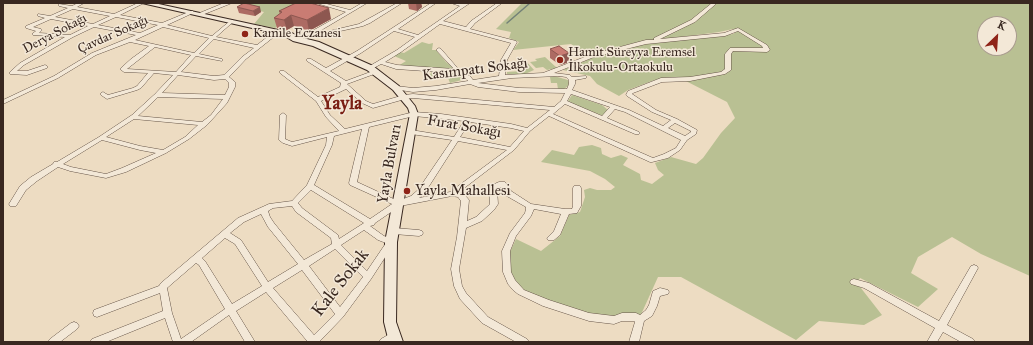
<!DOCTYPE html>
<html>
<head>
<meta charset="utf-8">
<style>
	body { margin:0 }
	#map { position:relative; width:1033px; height:345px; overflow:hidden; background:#eddcc2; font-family:"IM FELL Great Primer",serif }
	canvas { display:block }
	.frame { position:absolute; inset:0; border:4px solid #392820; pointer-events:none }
	.north { position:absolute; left:977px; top:16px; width:40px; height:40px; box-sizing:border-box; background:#f3e8d7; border:1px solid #a99b8e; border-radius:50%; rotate:25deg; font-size:11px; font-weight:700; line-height:16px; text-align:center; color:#392820 }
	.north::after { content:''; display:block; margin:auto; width:14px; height:18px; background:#8f2418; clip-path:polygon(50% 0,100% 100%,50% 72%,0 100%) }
</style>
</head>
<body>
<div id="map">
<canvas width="1033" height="345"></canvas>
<div class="frame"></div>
<div class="north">K</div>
</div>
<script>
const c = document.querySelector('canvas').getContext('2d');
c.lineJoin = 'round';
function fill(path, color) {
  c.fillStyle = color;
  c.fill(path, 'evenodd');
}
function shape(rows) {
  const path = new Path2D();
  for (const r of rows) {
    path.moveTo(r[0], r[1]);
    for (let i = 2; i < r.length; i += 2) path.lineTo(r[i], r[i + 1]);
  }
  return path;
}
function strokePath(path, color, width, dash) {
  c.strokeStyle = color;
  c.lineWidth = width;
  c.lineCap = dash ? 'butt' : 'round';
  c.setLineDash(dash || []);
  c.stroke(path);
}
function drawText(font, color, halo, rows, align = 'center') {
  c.font = font + ' "IM FELL Great Primer",serif';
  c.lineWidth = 3;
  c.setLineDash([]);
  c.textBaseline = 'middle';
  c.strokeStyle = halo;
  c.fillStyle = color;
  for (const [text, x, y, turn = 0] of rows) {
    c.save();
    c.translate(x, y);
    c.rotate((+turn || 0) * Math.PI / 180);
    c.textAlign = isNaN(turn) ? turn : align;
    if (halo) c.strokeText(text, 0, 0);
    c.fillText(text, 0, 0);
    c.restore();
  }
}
const green = shape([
	[254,3,305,3,292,16,275,28,254,24,264,12,243,7],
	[522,3,1030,3,1030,276,981,254,952,237,918,257,911,273,938,289,918,307,860,278,857,283,882,315,864,325,819,321,796,340,681,277,658,277,639,319,601,319,526,294,511,282,507,258,516,239,541,251,560,236,569,215,580,212,585,197,584,190,590,188,597,190,611,190,615,187,605,179,590,171,541,162,552,150,574,155,579,147,592,145,601,148,602,154,611,158,621,155,628,158,623,165,640,174,641,180,652,184,664,175,658,170,655,163,671,157,696,164,703,158,721,133,735,118,727,102,678,77,662,78,652,81,628,90,619,96,597,84,590,76,563,70,592,58,639,45,716,36,733,34,737,31,733,29,719,32,635,43,587,55,571,44,513,50,519,42,509,38,511,32,496,29],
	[985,24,1009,24,1009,48,985,48],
	[422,42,429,44,433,43,432,50,436,50,446,62,455,69,398,66,406,61,394,56,400,52,404,53],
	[545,57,557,68,547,70,543,67,536,68,530,62,537,61,535,59],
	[516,61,526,61,534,70,525,74,507,74,507,72,522,71,521,67,515,67],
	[433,70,455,73,466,79,450,83,448,78,427,79],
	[554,76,568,80,569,83,568,86,564,89,558,89,557,83,551,83,550,77],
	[572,95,602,105,608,110,603,115,600,115,570,103,568,101]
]);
const stream = shape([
	[507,23,530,3]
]);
const minor = shape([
	[78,3,84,3,77,7,114,14,138,3,144,3,120,15,162,23,191,11,193,11,193,13,167,25,212,36,231,20,233,20,233,22,216,37,257,45,275,31,280,32,246,59,229,77,235,82,235,87,227,103,207,125,189,139,166,153,126,172,106,178,70,171,58,167,37,181,26,190,16,206,10,206,9,204,20,186,31,177,53,164,54,162,57,162,99,137,132,115,155,94,173,75,154,73,141,88,137,90,107,99,101,95,101,93,103,92,108,95,133,88,137,86,148,73,124,72,120,69,131,59,149,46,130,42,96,55,58,78,3,104,3,100,54,76,92,53,136,35,94,27,73,37,24,65,17,71,27,71,45,65,47,66,47,68,27,75,10,74,10,72,20,63,65,37,33,35,32,34,36,31,26,28,26,26,45,18,38,16,38,14,50,16,68,8,59,6,59,4,72,6,78,3],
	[73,9,110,16,93,24,55,17,73,9],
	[116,17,158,25,140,33,98,25,116,17],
	[51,19,88,26,70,35,39,33,42,30,41,29,33,27,51,19],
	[163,27,209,38,194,53,135,40,163,27],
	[214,39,254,48,242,57,224,75,214,76,181,72,196,56,222,61,222,59,199,54,214,39],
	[155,47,191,55,176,72,127,69,155,47],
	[178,75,214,80,225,79,229,83,229,87,225,95,162,93,178,75],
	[158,97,223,99,211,115,202,122,138,116,158,97],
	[134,119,198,125,185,137,163,150,140,146,106,137,134,119],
	[102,140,140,150,156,153,122,168,106,174,71,167,63,164,102,140],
	[316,3,323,3,350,10,362,3,367,3,313,35,359,24,397,3,402,3,370,23,363,26,304,39,303,38,305,35,346,12,316,3],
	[431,3,436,3,398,29,418,35,460,6,451,3,470,3,443,21,466,27,471,21,497,3,502,3,475,23,470,29,516,41,517,42,507,60,505,75,543,73,590,55,646,40,654,40,654,38,691,20,712,3,717,3,695,22,660,39,724,33,738,28,767,45,770,50,767,52,733,51,731,54,731,70,725,74,690,81,662,82,633,93,632,94,656,110,677,119,697,130,696,134,687,140,680,150,668,158,652,162,650,162,549,116,530,131,514,150,459,192,463,193,469,200,467,221,476,217,488,206,490,204,489,190,492,185,499,182,505,182,511,191,531,204,565,209,572,209,573,206,573,188,574,186,580,186,581,188,581,206,577,213,569,214,560,235,554,240,548,240,547,238,554,231,561,214,534,209,531,216,516,236,510,251,511,272,515,280,524,290,549,300,589,313,614,316,622,313,636,313,640,315,646,310,649,305,653,291,660,288,668,290,669,292,668,294,660,296,657,306,652,316,644,321,639,342,629,342,635,322,634,321,622,321,614,324,589,321,543,306,518,294,513,290,508,284,503,272,502,251,510,233,525,213,526,209,526,207,505,195,501,187,497,190,498,204,494,210,482,221,466,228,459,269,462,286,466,293,488,317,527,339,529,342,516,342,482,323,460,299,454,286,451,269,457,237,461,201,458,197,452,196,400,206,375,223,374,225,370,226,384,236,394,240,395,242,371,279,343,317,319,342,308,342,266,292,236,311,255,342,245,342,229,315,191,342,173,342,165,318,106,342,90,342,92,339,163,311,160,293,97,317,94,316,93,313,94,310,159,286,161,283,238,218,269,204,292,201,307,185,326,145,327,137,292,146,283,143,279,140,280,115,283,113,286,115,285,139,292,142,339,131,326,117,316,101,280,73,280,71,284,71,318,97,340,87,341,83,307,61,307,59,311,59,326,68,357,51,431,3],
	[440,24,511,43,501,60,499,76,473,80,470,76,461,72,441,49,439,48,437,49,437,51,454,69,397,65,385,62,401,52,440,24],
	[394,31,415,37,397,50,368,67,368,69,372,69,381,64,396,69,455,73,466,78,468,81,436,86,413,88,396,86,394,87,394,89,413,92,436,90,470,84,478,87,519,92,565,93,561,101,554,107,413,94,404,95,373,104,366,101,347,84,377,73,377,71,373,71,346,81,330,71,361,53,394,31],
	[738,31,762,46,763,48,730,48,725,54,725,69,721,72,690,77,661,78,628,91,626,95,627,96,652,112,671,120,663,126,629,110,572,90,575,84,575,80,586,78,586,76,572,77,570,75,554,73,594,57,646,44,725,36,738,31],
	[559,76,566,77,569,80,569,84,567,89,519,88,478,83,512,78,559,76],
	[346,89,362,103,373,108,405,99,413,98,550,110,527,128,511,124,441,114,414,112,345,129,330,115,321,101,346,89],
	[571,94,610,107,602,116,567,101,571,94],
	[565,104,635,134,639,134,640,133,639,132,607,118,615,109,625,112,681,140,676,148,664,154,653,158,553,114,565,104],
	[414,116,464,121,454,137,411,130,408,132,411,134,452,140,418,190,411,196,398,201,357,182,369,127,414,116],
	[470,122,511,128,524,131,510,147,460,137,470,122],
	[675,123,691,131,691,132,685,136,668,128,675,123],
	[362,129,349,183,350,185,392,204,370,219,314,185,332,145,334,136,362,129],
	[458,141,507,150,450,192,419,198,424,194,458,141],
	[311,190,364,223,339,239,338,235,302,208,298,203,311,190],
	[292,206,296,212,331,238,332,244,304,260,274,223,270,217,268,211,273,208,292,206],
	[261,214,268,227,298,264,268,282,241,240,230,233,244,222,261,214],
	[364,230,378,240,386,243,367,271,341,245,364,230],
	[225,238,235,244,262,286,232,304,205,261,202,258,225,238],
	[335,249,363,277,340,307,309,266,335,249],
	[196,263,199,265,225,309,181,339,172,313,167,288,196,263],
	[302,270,335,314,314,335,273,288,302,270],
	[394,228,419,230,422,231,423,233,422,235,419,236,394,234,391,233,390,231,391,229,394,228],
	[974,265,977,266,978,268,947,325,973,339,975,342,961,342,943,332,937,342,927,342,935,328,864,288,851,284,850,282,851,280,854,279,869,283,939,321,971,266,974,265],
	[74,322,77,323,79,326,77,329,60,342,48,342,50,339,71,323,74,322],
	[393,332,396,333,398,336,396,339,392,342,379,342,381,339,393,332]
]);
const tertiary = shape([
	[224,3,232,3,202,15,197,14,224,3]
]);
const secondary = shape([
	[142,3,154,3,292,33,299,37,319,42,373,66,399,86,415,106,418,114,397,242,396,322,403,342,389,342,384,322,385,242,410,114,408,108,393,90,367,70,313,46,293,41,283,35,142,3]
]);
const wall = shape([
	[408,3,421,3,422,7,417,11,409,9],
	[237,7,261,12,255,16,239,13],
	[279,11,331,19,309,31,294,26,287,30,277,28,274,18,280,14],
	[550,49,569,53,569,62,560,65,550,58]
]);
const shadedWall = shape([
	[416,3,421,3,422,7,417,11],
	[260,7,261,12,255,16,253,11],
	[329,8,331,19,309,31,307,20],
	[291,15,294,26,287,30,284,20],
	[569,53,569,62,560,65,560,56]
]);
const building = shape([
	[244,3,260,7,253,11,237,7,244,3],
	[296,3,310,3,329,8,307,20,291,15,284,20,274,18,282,12,279,11,296,3],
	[559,46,569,53,560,56,550,49,559,46]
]);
const markers = [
	[245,34,4,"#8f2418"],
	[560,60,4,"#8f2418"],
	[407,191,4,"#8f2418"]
];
const farStreetnames = [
	["Derya Sokağı",55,34,-28],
	["Çavdar Sokağı",113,35,-24]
];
const farPoinames = [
	["Kamile Eczanesi",253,34],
	["Hamit Süreyya Eremsel",568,53],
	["İlkokulu-Ortaokulu",568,68]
];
const streetNames = [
	["Kasımpatı Sokağı",475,70,-7],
	["Fırat Sokağı",464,127,10],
	["Yayla Bulvarı",390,164,-80]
];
const poiNames = [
	["Yayla Mahallesi",415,191]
];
const nearStreetnames = [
	["Kale Sokak",341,283,-52]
];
const districtNames = [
	["Yayla",342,104]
];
fill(green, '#b9c093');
strokePath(stream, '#738177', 1.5);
strokePath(minor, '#665548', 1);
strokePath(tertiary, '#665548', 1);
strokePath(secondary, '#392820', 2);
fill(minor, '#f3e8d7');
fill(tertiary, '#f3e8d7');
fill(secondary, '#f3e8d7');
fill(wall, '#ad6b63');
fill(shadedWall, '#8d5750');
fill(building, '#c97c73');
strokePath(building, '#8d5750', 1);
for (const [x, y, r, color] of markers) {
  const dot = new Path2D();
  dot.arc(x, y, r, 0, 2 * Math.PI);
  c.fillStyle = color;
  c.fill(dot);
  strokePath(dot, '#f3e8d7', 1.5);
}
drawText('13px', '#392820', '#f3e8d7', farStreetnames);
drawText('13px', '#392820', '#f3e8d7', farPoinames, 'left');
drawText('15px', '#392820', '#f3e8d7', streetNames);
drawText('15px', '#392820', '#f3e8d7', poiNames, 'left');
drawText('18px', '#392820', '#f3e8d7', nearStreetnames);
drawText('bold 19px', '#7a1f14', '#f3e8d7', districtNames);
</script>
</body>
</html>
